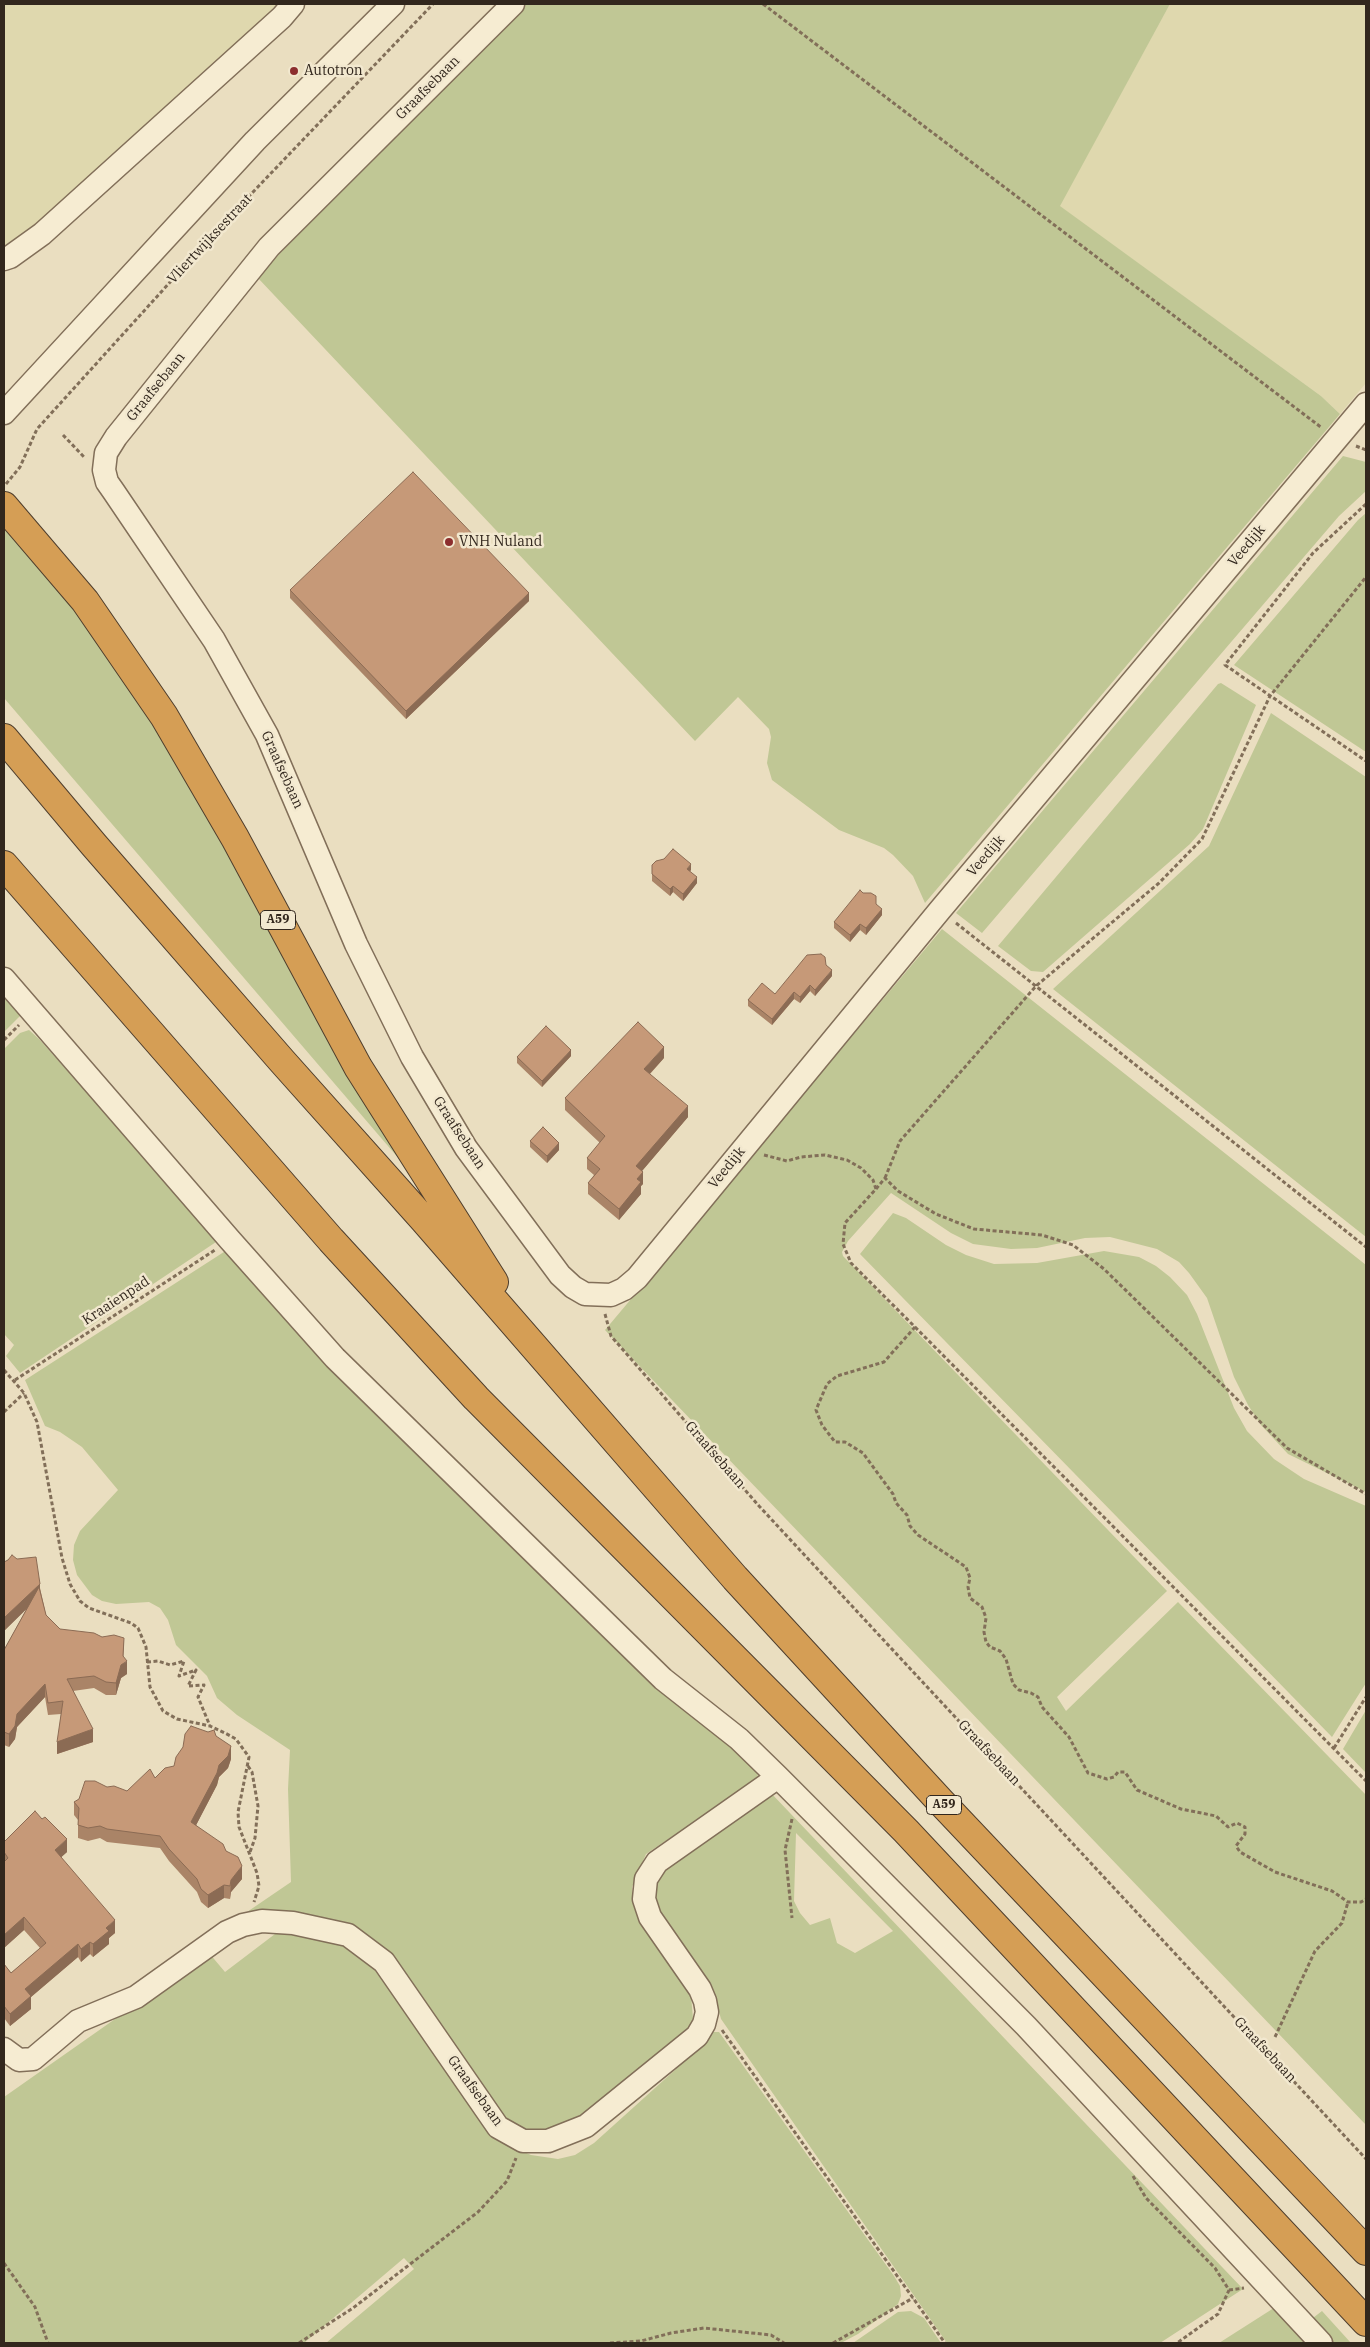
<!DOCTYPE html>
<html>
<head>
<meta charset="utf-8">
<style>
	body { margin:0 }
	#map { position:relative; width:1370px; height:2347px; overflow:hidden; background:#eadec0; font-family:"IBM Plex Serif",serif }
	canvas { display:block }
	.frame { position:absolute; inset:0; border:5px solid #32271d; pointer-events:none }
</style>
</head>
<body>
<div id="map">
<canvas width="1370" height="2347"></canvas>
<div class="frame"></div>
</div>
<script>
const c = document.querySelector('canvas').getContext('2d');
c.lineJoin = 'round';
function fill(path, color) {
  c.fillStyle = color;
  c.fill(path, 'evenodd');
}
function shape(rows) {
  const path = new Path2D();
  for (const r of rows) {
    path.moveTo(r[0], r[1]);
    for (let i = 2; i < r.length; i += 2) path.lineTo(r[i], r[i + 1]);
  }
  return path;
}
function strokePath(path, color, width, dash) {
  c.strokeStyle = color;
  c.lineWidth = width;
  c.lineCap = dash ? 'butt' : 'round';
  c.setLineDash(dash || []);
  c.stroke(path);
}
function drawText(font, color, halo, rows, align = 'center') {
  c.font = font + ' "IBM Plex Serif",serif';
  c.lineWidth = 5;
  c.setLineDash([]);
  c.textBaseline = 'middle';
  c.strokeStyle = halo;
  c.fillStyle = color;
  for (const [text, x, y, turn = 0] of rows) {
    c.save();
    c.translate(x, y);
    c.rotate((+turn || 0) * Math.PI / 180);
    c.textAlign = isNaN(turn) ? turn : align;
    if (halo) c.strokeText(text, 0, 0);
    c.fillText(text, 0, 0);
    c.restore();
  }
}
const farmland = shape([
	[4,4,279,4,245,41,39,227,4,250],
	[1170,4,1366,4,1366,383,1340,414,1321,396,1059,206]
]);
const green = shape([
	[523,4,1170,4,1060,206,1321,396,1340,414,925,903,913,876,893,855,884,848,839,830,772,780,767,763,771,737,769,729,738,697,695,741,257,277],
	[1343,456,1366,462,1366,491,1339,516,982,933,956,913],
	[1366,513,1366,752,1234,665,1358,520],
	[4,521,75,609,154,723,418,1181,4,698],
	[1221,683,1256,705,1203,829,1190,844,1043,972,1031,971,998,946,1218,684],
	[1271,713,1366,777,1366,1237,1053,989,1209,846],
	[942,929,1366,1265,1366,1492,1288,1454,1261,1425,1248,1405,1234,1377,1207,1298,1189,1273,1179,1262,1157,1249,1110,1237,1085,1238,1037,1248,1011,1249,973,1244,951,1233,891,1193,848,1241,842,1252,843,1256,1167,1591,1057,1697,1066,1711,1178,1602,1366,1795,1366,2125,605,1330],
	[4,993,22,1014,4,1032],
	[29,1030,39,1039,219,1240,20,1373,6,1356,14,1345,4,1334,4,1049,20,1033],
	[893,1213,906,1218,946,1245,966,1255,994,1264,1037,1263,1104,1251,1139,1257,1156,1266,1170,1277,1187,1295,1197,1314,1234,1408,1247,1431,1274,1459,1304,1479,1366,1506,1366,1683,1332,1737,860,1254],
	[227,1250,324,1357,473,1510,630,1660,757,1764,758,1779,646,1854,632,1887,633,1899,691,1995,693,2019,685,2035,554,2139,505,2124,382,1953,257,1911,247,1912,291,1882,288,1789,290,1750,237,1715,217,1698,207,1676,176,1645,168,1620,160,1608,149,1602,116,1604,102,1601,92,1595,77,1575,73,1560,74,1545,80,1531,118,1490,82,1447,60,1432,45,1426,25,1380],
	[1366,1710,1366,1773,1343,1749],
	[770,1792,1243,2289,1160,2343,947,2343,721,2019,716,2001,656,1912,653,1879],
	[796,1833,893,1931,855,1953,837,1943,830,1918,810,1925,800,1913,794,1901],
	[287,1930,339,1943,360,1955,372,1966,485,2125,509,2145,531,2155,558,2159,575,2155,594,2143,675,2070,705,2037,713,2032,719,2032,894,2276,900,2286,901,2296,898,2304,858,2334,841,2343,326,2343,414,2269,404,2258,304,2343,4,2343,4,2097,209,1953,225,1972,275,1934],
	[1277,2306,1311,2343,1219,2343],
	[911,2311,924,2318,941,2343,853,2343,898,2312],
	[1322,2311,1351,2343,1329,2343,1309,2321]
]);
const path = shape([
	[763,4,1322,428],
	[63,435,85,458],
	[1356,446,1366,450],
	[6,484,20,467,37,429,230,216,433,4],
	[1366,504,1313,553,1225,665,1366,761],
	[956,923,1366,1247],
	[4,1040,19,1025],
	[764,1155,787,1161,801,1157,825,1155,847,1160,861,1168,873,1180,876,1189,845,1223,843,1244,851,1263,915,1327,884,1362,837,1376,827,1384,816,1410,822,1425,835,1442,845,1442,863,1453,893,1494,896,1503,907,1515,910,1526,918,1535,966,1567,970,1578,968,1587,970,1598,982,1607,986,1618,984,1632,986,1642,990,1647,1000,1651,1006,1659,1013,1684,1019,1690,1031,1693,1038,1697,1042,1707,1069,1737,1088,1773,1107,1779,1114,1777,1118,1772,1125,1772,1137,1790,1144,1793,1181,1809,1216,1816,1228,1827,1237,1823,1245,1827,1245,1834,1236,1846,1240,1852,1275,1872,1332,1891,1348,1902,1361,1902,1366,1899],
	[885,1178,900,1141,1036,986,1159,883,1202,839,1270,696,1366,577],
	[876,1189,885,1178,898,1191,936,1214,974,1229,1042,1235,1073,1245,1104,1269,1287,1448,1366,1494],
	[605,1314,611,1336,759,1506,1366,2159],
	[915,1327,1366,1781],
	[4,1370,24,1393,37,1422,62,1558,70,1584,80,1601,89,1608,131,1623,138,1628,146,1647,150,1687,163,1711,177,1719,210,1726,225,1733,236,1739,249,1757,238,1812,239,1827,257,1873,259,1886,254,1902],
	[15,1380,215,1250],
	[4,1412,24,1393],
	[147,1662,158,1661,170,1665,184,1661,179,1676,196,1670,188,1686,204,1685,198,1697,210,1726],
	[1334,1748,1366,1697],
	[248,1766,252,1772,258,1806,255,1838,250,1852],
	[792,1819,785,1850,792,1918],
	[722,2030,945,2343],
	[1275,2037,1315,1951,1342,1923,1348,1902],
	[1133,2176,1146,2198,1215,2268,1229,2290,1218,2314,1177,2343],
	[4,2263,35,2307,48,2343],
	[1229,2290,1244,2288],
	[299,2343,353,2308,478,2212,507,2181,516,2158],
	[610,2343,641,2341,671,2333,704,2328,771,2335,784,2343],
	[833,2343,913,2298]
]);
const minor = shape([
	[513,4,269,247,116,437,106,453,104,470,107,482,114,492,214,640,267,735,356,944,412,1057,466,1148,560,1275,573,1287,585,1294,611,1295,624,1289,637,1278,940,910,1366,404],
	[4,259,10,257,42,234,282,17,293,4],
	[4,413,255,141,393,4],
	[4,979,230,1240,335,1358,663,1679,739,1739,778,1777,1026,2026,1321,2343],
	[4,2049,19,2060,33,2059,78,2021,136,1997,227,1932,243,1925,262,1921,293,1923,348,1935,384,1962,498,2127,523,2141,548,2141,586,2126,697,2036,704,2024,707,2012,705,2001,700,1989,650,1917,644,1899,646,1879,657,1862,778,1777]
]);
const motorway = shape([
	[4,506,85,601,164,716,235,838,358,1067,494,1282],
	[4,738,94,845,282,1061,424,1220,735,1578,941,1802,1366,2251],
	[4,865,331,1240,476,1398,906,1831,1366,2322]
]);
const wall = shape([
	[290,590,529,601,406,719,290,598],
	[652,865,691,870,690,871,697,883,683,901,673,892,670,896,652,881],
	[876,904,882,915,866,935,860,930,850,942,834,928,834,922],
	[832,976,815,996,810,991,800,1003,794,999,772,1025,748,1006,748,1000,775,994],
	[571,1056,542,1087,517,1063,517,1057],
	[664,1058,650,1074,688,1117,642,1171,643,1184,641,1186,641,1194,619,1220,588,1194,588,1183,594,1175,587,1169,587,1158,600,1143,565,1110,565,1098],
	[530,1141,559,1150,547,1163,530,1147],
	[4,1562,40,1588,46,1615,60,1629,123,1657,127,1674,121,1678,116,1695,106,1695,94,1688,73,1691,93,1742,57,1754,61,1714,48,1715,45,1697,17,1727,15,1739,9,1747,4,1745,4,1650,27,1608,5,1630,4,1627],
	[216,1736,231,1759,228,1768,219,1777,217,1785,196,1825,226,1851,242,1879,231,1892,230,1899,224,1898,208,1908,201,1902,197,1892,169,1861,160,1848,107,1842,100,1838,88,1841,78,1838,78,1820,74,1815,74,1802,107,1787,127,1791,155,1778,174,1766],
	[4,1842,67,1852,61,1857,115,1933,109,1938,109,1944,93,1957,90,1954,81,1962,78,1957,31,1997,31,2009,10,2026,4,2018,4,1964,11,1973,40,1948,24,1930,4,1948]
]);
const shadedWall = shape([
	[529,593,529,601,406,719,406,711],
	[691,864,691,870,687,875,687,869],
	[697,877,697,883,683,901,683,894],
	[673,886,673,892,670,896,670,889],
	[882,909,882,915,866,935,866,928],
	[860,924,860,930,850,942,850,935],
	[832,970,832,976,815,996,815,990],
	[810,985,810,991,800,1003,800,997],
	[794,992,794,999,772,1025,772,1019],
	[664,1047,664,1058,644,1080,644,1069],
	[571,1050,571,1056,542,1087,542,1081],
	[688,1106,688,1117,636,1178,636,1166],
	[559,1143,559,1150,547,1163,547,1156],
	[643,1172,643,1184,641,1186,641,1194,619,1220,619,1209,637,1179],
	[40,1584,40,1596,5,1630,5,1617],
	[124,1638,123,1664,127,1661,127,1674,121,1678,116,1695,116,1683],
	[45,1684,45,1697,17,1727,15,1739,9,1747,9,1734,17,1714],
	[93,1729,93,1742,57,1754,57,1742],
	[231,1746,231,1759,228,1768,219,1777,217,1785,191,1835,191,1822,219,1765],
	[67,1839,67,1852,55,1863,55,1850],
	[242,1866,242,1879,231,1892,230,1899,231,1880],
	[224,1885,224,1898,208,1908,208,1895],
	[24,1917,24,1930,4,1948,4,1935],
	[115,1920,115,1933,109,1938,109,1944,93,1957,93,1944,106,1928],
	[90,1942,90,1954,81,1962,81,1949],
	[78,1944,78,1957,31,1997,31,2009,10,2026,10,2014,25,1989]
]);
const building = shape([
	[413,472,529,593,406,711,290,590,413,472],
	[673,849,691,864,687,869,697,877,683,894,673,886,670,889,652,874,652,865,656,861,664,859,673,849],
	[860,890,863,893,871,893,876,896,876,904,882,909,866,928,860,924,850,935,834,922,860,890],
	[821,954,825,957,826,965,832,970,815,990,810,985,800,997,794,992,772,1019,748,1000,762,983,775,994,807,955,821,954],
	[638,1022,664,1047,644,1069,688,1106,636,1166,643,1172,637,1179,641,1182,619,1209,588,1183,600,1169,587,1158,605,1136,565,1098,638,1022],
	[546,1026,571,1050,542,1081,517,1057,546,1026],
	[543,1127,559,1143,547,1156,530,1141,543,1127],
	[12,1555,17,1559,36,1557,40,1584,5,1617,4,1614,4,1562,8,1560,12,1555],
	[39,1587,46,1615,60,1629,94,1633,102,1637,114,1635,124,1638,123,1656,127,1661,121,1665,116,1683,106,1682,94,1676,67,1679,93,1729,57,1742,63,1701,48,1703,45,1684,17,1714,15,1726,9,1734,4,1732,4,1650,39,1587],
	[191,1726,208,1732,214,1730,216,1736,231,1746,228,1756,219,1765,217,1773,191,1822,223,1844,226,1851,238,1857,242,1866,231,1880,230,1886,224,1885,208,1895,201,1889,197,1879,169,1849,160,1836,107,1829,100,1826,88,1828,78,1825,79,1808,74,1802,79,1799,85,1781,95,1781,107,1787,114,1786,127,1791,150,1769,155,1778,165,1768,174,1766,176,1757,183,1747,185,1734,191,1726],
	[35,1811,42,1819,45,1817,67,1839,55,1850,115,1920,106,1928,109,1931,93,1944,90,1942,81,1949,78,1944,25,1989,31,1996,10,2014,4,2006,4,1964,11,1973,46,1943,24,1917,4,1935,4,1862,8,1858,4,1852,4,1842,35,1811]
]);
const markers = [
	[294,71,5,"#8c2e2e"],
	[449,542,5,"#8c2e2e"]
];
const shields = [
	[278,920,35],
	[944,1805,35]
];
const shieldNames = [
	["A59",278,920],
	["A59",944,1805]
];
const poiNames = [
	["Autotron",304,71],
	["VNH Nuland",459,542]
];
const streetNames = [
	["Graafsebaan",428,88,-45],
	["Vliertwijksestraat",210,239,-47],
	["Graafsebaan",156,387,-51],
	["Veedijk",1247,546,-50],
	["Graafsebaan",282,770,66],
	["Veedijk",986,856,-49],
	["Graafsebaan",459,1133,57],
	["Veedijk",727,1168,-51],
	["Kraaienpad",116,1301,-33],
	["Graafsebaan",715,1455,49],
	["Graafsebaan",989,1753,47],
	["Graafsebaan",1265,2050,47],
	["Graafsebaan",475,2091,54]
];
fill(farmland, '#dfd8ae');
fill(green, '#c0c795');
strokePath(minor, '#826f59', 25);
strokePath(motorway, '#4f3e2d', 30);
strokePath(path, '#826f59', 3, [4, 2.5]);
strokePath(minor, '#f6ecd2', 22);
strokePath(motorway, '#d59e55', 28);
fill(wall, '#aa8467');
fill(shadedWall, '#8b6b54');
fill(building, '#c69978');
strokePath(building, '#8b6b54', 1);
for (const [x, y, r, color] of markers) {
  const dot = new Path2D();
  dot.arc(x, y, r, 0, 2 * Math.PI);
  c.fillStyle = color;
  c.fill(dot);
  strokePath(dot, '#f2e8cf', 2);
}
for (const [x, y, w] of shields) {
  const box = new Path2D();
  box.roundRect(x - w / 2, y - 9.5, w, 19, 4);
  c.fillStyle = '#f2e8cf';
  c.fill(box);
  strokePath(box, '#32271d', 1);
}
drawText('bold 12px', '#32271d', null, shieldNames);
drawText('14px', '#32271d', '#f2e8cf', poiNames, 'left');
drawText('14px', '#32271d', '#f2e8cf', streetNames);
</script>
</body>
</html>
